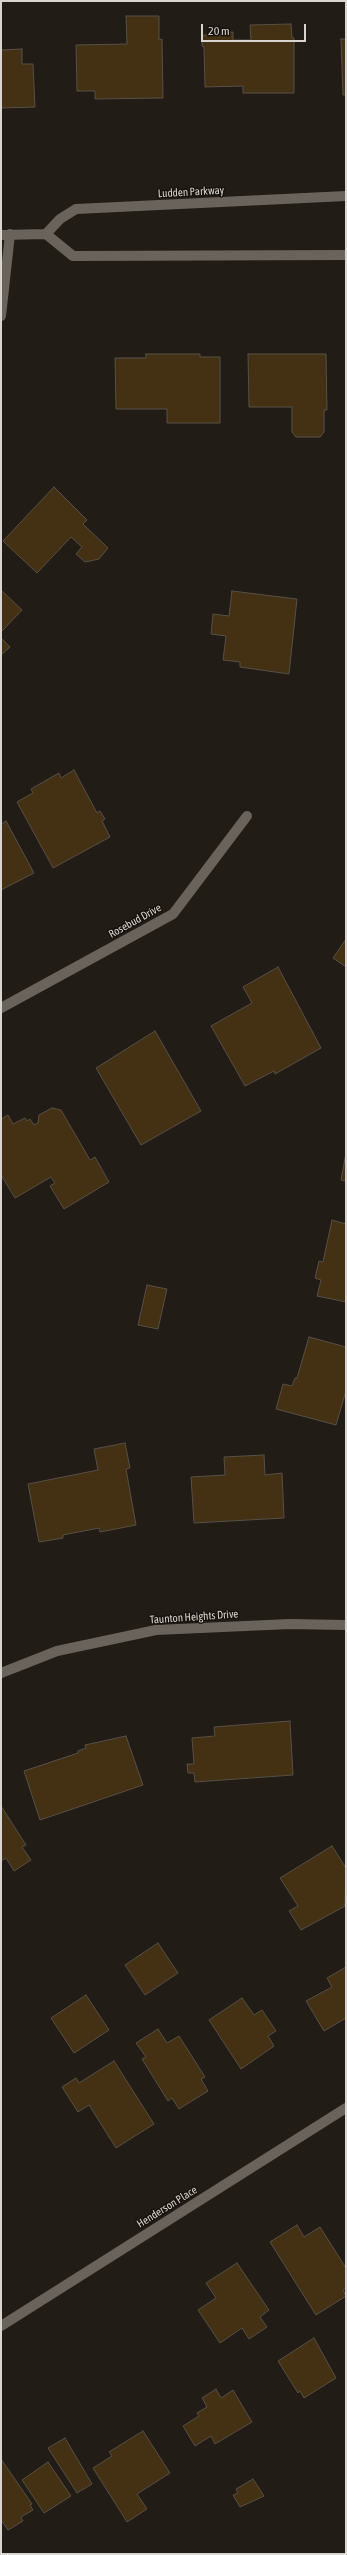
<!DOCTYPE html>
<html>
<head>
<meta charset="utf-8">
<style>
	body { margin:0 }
	#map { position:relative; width:347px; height:2555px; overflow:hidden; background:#211c15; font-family:"Asap Condensed",sans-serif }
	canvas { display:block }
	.frame { position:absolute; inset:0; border:2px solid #d8d5d0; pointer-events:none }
	.scale { position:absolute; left:201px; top:24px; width:105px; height:18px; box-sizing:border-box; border:2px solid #d8d5d0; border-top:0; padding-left:5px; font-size:12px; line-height:14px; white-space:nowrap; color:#d8d5d0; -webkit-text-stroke:3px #18130d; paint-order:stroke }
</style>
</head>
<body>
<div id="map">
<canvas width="347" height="2555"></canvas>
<div class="frame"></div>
<div class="scale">20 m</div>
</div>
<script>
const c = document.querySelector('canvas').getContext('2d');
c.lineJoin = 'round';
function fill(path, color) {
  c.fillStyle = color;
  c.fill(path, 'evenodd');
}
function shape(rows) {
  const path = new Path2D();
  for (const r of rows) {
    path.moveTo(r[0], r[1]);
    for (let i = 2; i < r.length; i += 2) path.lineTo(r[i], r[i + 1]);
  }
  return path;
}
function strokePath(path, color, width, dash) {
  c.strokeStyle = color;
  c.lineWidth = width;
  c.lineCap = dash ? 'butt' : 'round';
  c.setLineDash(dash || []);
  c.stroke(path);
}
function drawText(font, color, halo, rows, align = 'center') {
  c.font = font + ' "Asap Condensed",sans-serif';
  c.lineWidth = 3;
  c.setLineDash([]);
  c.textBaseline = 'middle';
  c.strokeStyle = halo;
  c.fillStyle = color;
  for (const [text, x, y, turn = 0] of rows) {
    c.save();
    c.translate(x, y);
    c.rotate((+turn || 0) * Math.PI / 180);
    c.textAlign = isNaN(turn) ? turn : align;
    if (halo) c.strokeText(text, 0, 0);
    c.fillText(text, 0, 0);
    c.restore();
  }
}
const building = shape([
	[126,16,159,16,159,40,162,39,163,98,95,99,95,91,77,91,76,45,127,44,126,16],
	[291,24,292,38,294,38,294,93,243,93,243,86,205,87,204,47,202,46,202,38,204,35,233,32,233,40,251,40,250,25,291,24],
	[341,39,346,39,346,95,343,95,341,39],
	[22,49,22,64,33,64,35,107,1,108,1,50,22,49],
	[146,354,200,354,200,357,220,357,220,423,167,423,167,409,116,409,115,358,146,358,146,354],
	[248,354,326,354,327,410,324,410,324,432,320,437,296,437,292,432,292,407,249,407,248,354],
	[54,487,87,520,83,524,108,548,99,559,85,562,76,554,82,547,71,537,37,573,3,541,54,487],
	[1,590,22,610,1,632,1,590],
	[232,591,297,599,289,674,240,667,240,662,223,660,226,636,211,634,213,614,229,616,232,591],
	[1,638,10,647,1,655,1,638],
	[74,770,97,813,100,811,105,819,102,821,110,837,53,868,17,802,33,793,31,789,59,773,61,778,74,770],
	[6,821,34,873,1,890,1,824,6,821],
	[346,939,346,967,333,958,346,939],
	[278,967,321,1048,275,1074,274,1071,245,1086,211,1026,252,1003,243,987,278,967],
	[155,1031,201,1111,141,1145,96,1068,155,1031],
	[52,1108,61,1110,90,1160,95,1157,109,1182,64,1209,50,1186,55,1183,51,1177,15,1198,1,1175,1,1119,8,1115,13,1124,25,1118,27,1121,30,1119,34,1125,38,1123,39,1115,52,1108],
	[346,1153,346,1181,341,1180,346,1153],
	[332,1220,346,1224,346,1302,317,1296,321,1280,315,1278,319,1261,323,1262,332,1220],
	[147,1285,167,1289,158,1329,138,1325,147,1285],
	[309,1337,346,1347,346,1391,336,1425,276,1409,283,1384,292,1386,295,1378,297,1378,309,1337],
	[125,1443,130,1468,126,1469,136,1525,100,1532,99,1528,63,1535,63,1538,39,1542,28,1484,98,1470,94,1449,125,1443],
	[264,1455,265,1475,282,1473,284,1518,194,1523,191,1477,225,1475,224,1457,264,1455],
	[290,1721,293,1775,195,1782,194,1773,188,1773,187,1764,194,1764,192,1738,215,1736,214,1727,290,1721],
	[126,1736,143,1785,40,1820,24,1771,78,1753,78,1751,86,1748,85,1745,126,1736],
	[1,1806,26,1845,22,1847,31,1860,14,1871,6,1858,1,1861,1,1806],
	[332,1846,346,1868,345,1906,301,1930,289,1911,298,1906,280,1878,332,1846],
	[158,1943,178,1973,145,1995,125,1965,158,1943],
	[346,1967,346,2018,324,2031,306,2001,332,1987,327,1978,346,1967],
	[86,1995,109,2030,74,2053,51,2018,86,1995],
	[242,1998,254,2015,262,2010,276,2031,268,2036,274,2046,241,2069,209,2020,242,1998],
	[158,2029,167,2043,179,2036,205,2077,201,2079,208,2091,179,2109,172,2098,168,2101,142,2059,146,2057,136,2043,158,2029],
	[114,2061,154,2124,116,2148,89,2105,78,2112,62,2087,76,2078,79,2083,114,2061],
	[297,2225,304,2237,320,2227,346,2268,346,2288,343,2290,346,2296,316,2315,270,2242,297,2225],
	[237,2263,269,2310,260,2317,267,2327,249,2339,242,2328,220,2343,198,2310,216,2298,206,2283,237,2263],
	[314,2338,336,2378,304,2398,300,2391,298,2393,278,2361,314,2338],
	[216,2389,221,2398,233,2390,252,2422,215,2444,211,2436,195,2446,183,2426,199,2416,197,2413,207,2407,202,2398,216,2389],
	[143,2431,170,2473,137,2494,147,2509,127,2522,93,2468,112,2456,109,2452,143,2431],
	[65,2438,92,2484,77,2493,48,2448,65,2438],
	[1,2459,32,2504,30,2505,33,2510,21,2517,23,2521,8,2530,1,2520,1,2459],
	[48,2462,71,2496,44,2513,22,2480,48,2462],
	[253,2479,264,2496,240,2507,233,2495,238,2493,236,2489,253,2479]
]);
const minor = shape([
	[46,234,60,219,76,209,346,196],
	[1,235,46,234,73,256,346,255],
	[1,316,10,234],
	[1,1008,173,914,247,816],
	[1,1673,57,1651,156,1630,290,1624,346,1625],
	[1,2326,346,2108]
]);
const streetNames = [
	["Ludden Parkway",191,192,-3],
	["Rosebud Drive",135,921,-29],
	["Taunton Heights Drive",194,1617,-4],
	["Henderson Place",167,2207,-32]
];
fill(building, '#443113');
strokePath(building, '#565048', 1);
strokePath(minor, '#69635b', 10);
drawText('11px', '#d8d5d0', '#18130d', streetNames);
</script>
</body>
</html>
